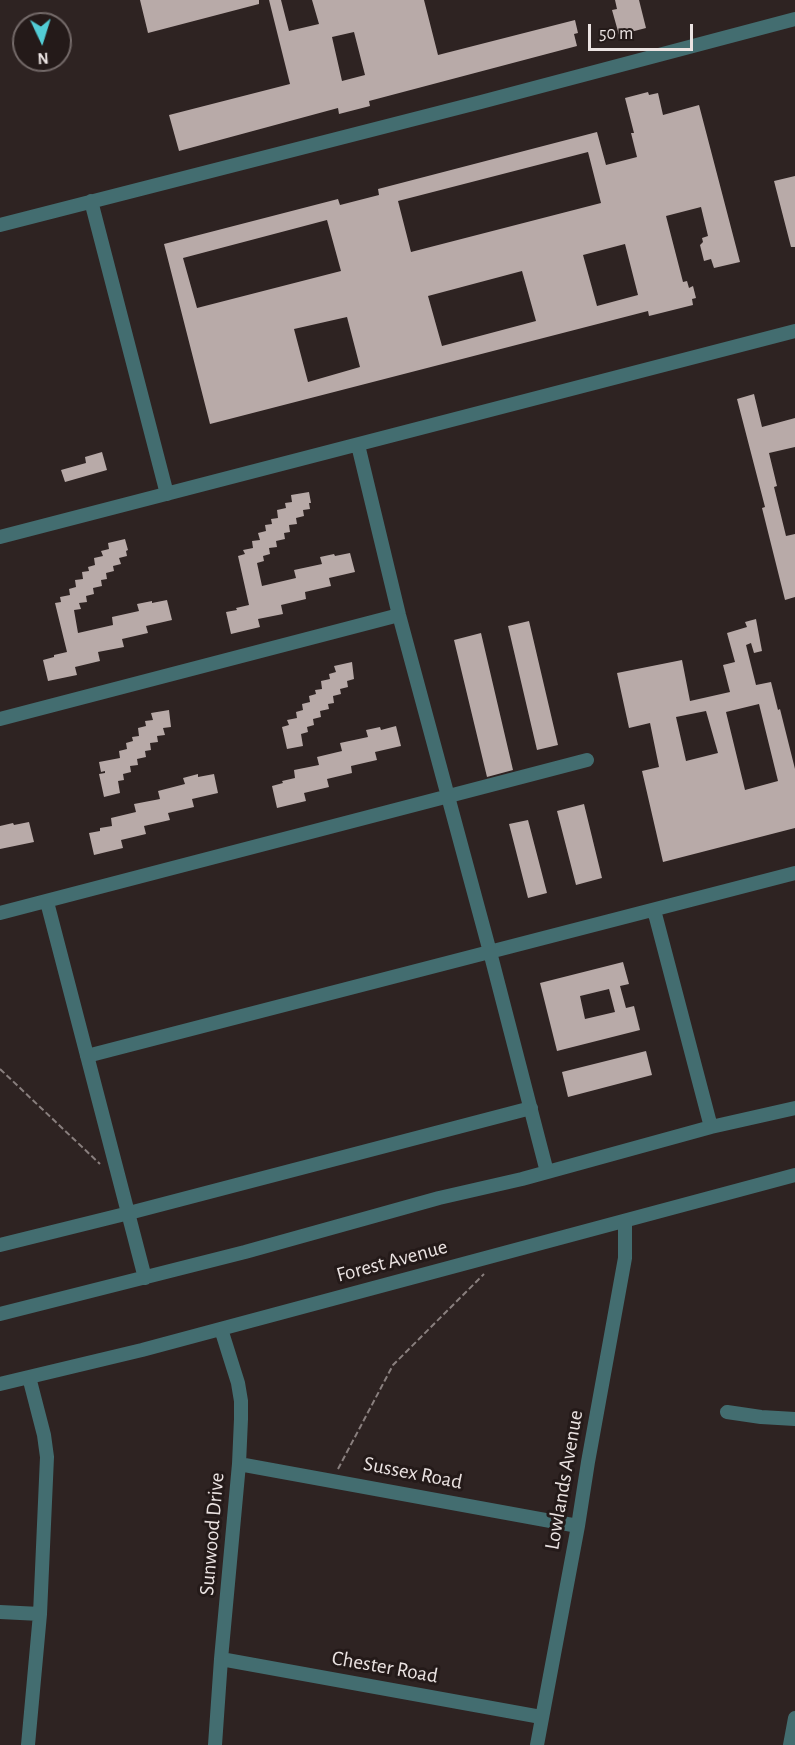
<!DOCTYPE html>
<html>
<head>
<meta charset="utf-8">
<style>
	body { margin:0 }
	#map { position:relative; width:795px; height:1745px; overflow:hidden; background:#2e2322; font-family:"Alegreya Sans",sans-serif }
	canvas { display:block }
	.north { position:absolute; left:12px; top:12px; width:60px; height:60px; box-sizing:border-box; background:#241a19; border:2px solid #746a69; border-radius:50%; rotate:176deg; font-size:16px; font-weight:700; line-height:24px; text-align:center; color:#ebe3e2 }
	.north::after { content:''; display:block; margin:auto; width:21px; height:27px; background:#52ccd5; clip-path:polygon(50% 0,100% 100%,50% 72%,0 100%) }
	.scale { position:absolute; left:588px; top:24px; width:105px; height:27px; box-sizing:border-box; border:3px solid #ebe3e2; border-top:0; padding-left:8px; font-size:18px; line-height:21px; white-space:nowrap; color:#ebe3e2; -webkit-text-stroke:4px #241a19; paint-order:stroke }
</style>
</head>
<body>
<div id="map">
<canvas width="795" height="1745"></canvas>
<div class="north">N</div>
<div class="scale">50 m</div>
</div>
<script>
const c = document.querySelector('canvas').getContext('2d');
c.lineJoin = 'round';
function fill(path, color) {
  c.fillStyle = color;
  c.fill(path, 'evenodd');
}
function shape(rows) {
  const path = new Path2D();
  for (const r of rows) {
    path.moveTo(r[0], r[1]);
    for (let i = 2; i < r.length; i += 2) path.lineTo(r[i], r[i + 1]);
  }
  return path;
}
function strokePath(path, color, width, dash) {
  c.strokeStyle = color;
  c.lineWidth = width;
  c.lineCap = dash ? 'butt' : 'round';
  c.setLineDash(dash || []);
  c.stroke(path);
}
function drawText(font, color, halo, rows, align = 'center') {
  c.font = font + ' "Alegreya Sans",sans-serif';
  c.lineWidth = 6;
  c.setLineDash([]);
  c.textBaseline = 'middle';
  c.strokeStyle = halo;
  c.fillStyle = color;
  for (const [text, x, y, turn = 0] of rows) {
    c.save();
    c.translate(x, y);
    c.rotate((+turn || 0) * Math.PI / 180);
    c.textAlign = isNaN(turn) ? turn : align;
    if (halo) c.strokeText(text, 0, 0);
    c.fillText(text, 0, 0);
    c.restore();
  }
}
const building = shape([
	[140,0,259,0,259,4,148,33],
	[269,0,281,0,289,31,319,24,312,0,424,0,438,55,575,20,578,33,574,34,577,46,369,101,370,106,339,114,338,108,179,151,169,115,290,84],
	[354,32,365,75,342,81,332,37],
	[615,0,639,0,646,28,619,35,612,10,617,9],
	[648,92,649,95,658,93,663,115,699,105,740,262,714,268,711,259,704,261,700,245,703,242,702,238,708,236,701,207,666,216,683,282,687,281,689,288,693,286,696,298,692,299,693,305,649,316,648,311,210,424,164,244,338,199,340,205,379,195,378,189,597,132,606,165,637,157,631,133,634,133,625,98],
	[588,152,601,203,411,252,398,201],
	[327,220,341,271,197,308,183,258],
	[625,244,638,295,597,306,583,255],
	[522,271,536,321,442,346,428,296],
	[347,317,360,367,308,382,294,329],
	[795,176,795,247,791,247,774,181],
	[754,394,762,427,795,418,795,447,769,453,777,486,774,487,786,536,795,534,795,597,785,600,762,508,765,507,737,399],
	[102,452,107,470,65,482,61,470,86,463,85,457],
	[309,492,311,503,309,503,310,509,303,510,304,516,296,518,297,524,289,525,290,532,284,533,285,539,276,541,277,547,269,548,270,554,263,556,264,561,257,563,262,586,296,578,294,570,322,564,320,557,334,554,335,556,350,553,355,572,329,578,331,586,305,592,306,599,281,605,283,614,258,619,260,627,231,634,226,612,237,610,236,608,249,605,238,556,245,554,243,550,253,548,252,541,260,540,258,533,266,531,265,525,272,524,271,519,278,518,277,510,286,508,285,503,292,502,291,495],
	[125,539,128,550,126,551,127,556,119,558,121,564,113,566,114,571,106,573,107,579,101,580,102,586,93,588,94,594,86,596,87,602,79,603,81,609,74,610,78,633,113,625,112,617,139,611,137,604,152,601,152,603,167,600,172,620,146,626,148,633,122,639,124,647,98,652,100,661,75,667,77,675,48,681,43,660,54,657,54,655,67,652,55,603,61,602,60,597,70,595,69,589,76,587,75,580,83,579,82,572,89,571,88,567,95,565,94,558,103,556,101,551,109,549,108,543],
	[756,619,762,651,754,653,751,643,746,645,756,685,771,682,778,710,780,709,795,769,795,828,663,862,642,771,659,767,650,723,629,728,617,673,682,660,690,701,730,692,723,665,735,662,727,633,747,627,745,622],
	[759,704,778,781,745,790,726,712],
	[706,711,718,753,686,761,676,717],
	[529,621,558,745,537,750,508,626],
	[481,633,513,770,487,777,454,640],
	[352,662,354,679,347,681,348,687,340,689,341,694,333,696,334,703,328,704,329,709,320,711,321,717,313,719,314,725,307,727,308,732,301,734,303,746,287,749,282,727,289,725,287,720,297,718,296,712,303,710,302,704,310,702,309,696,316,694,315,690,322,689,321,681,330,679,329,674,336,672,334,666],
	[169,710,171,727,163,728,165,735,157,736,158,742,150,743,151,750,145,751,146,757,137,759,138,765,130,766,131,772,123,774,124,780,118,781,120,793,104,797,99,774,105,773,105,771,101,772,99,762,120,758,119,751,127,749,126,743,133,741,132,737,139,736,138,728,146,726,145,721,153,720,151,713],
	[396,726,401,746,375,752,377,760,351,766,352,773,327,779,329,787,304,793,306,801,277,808,272,786,283,783,282,781,295,778,294,770,319,765,317,757,342,751,340,743,368,737,366,730,380,727,381,730],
	[198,774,198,777,214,774,218,793,192,799,194,807,168,813,170,820,144,826,146,834,121,840,123,848,94,855,89,833,100,831,100,828,112,826,111,818,136,812,134,804,160,799,158,791,185,784,183,778],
	[584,804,602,878,576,885,557,811],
	[528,820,547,893,528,898,509,824],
	[29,822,34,842,0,849,0,826,13,823,14,825],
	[623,962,629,984,620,986,626,1008,634,1006,640,1030,557,1051,540,983],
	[609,989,615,1012,585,1019,580,996],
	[646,1051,652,1075,568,1097,562,1072]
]);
const path = shape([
	[0,1069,100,1164],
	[338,1469,393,1365,484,1274]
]);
const minor = shape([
	[91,201,167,494],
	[0,225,481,102,795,19],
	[358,445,399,615,490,952,547,1172],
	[0,537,795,331],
	[0,719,399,615],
	[47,902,145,1278],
	[654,910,711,1127],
	[0,913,587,760],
	[87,1056,795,873],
	[0,1245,129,1213,531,1108],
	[0,1314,245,1252,439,1198,522,1179,711,1127,795,1108],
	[0,1384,142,1350,795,1175],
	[727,1412,761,1417,795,1419],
	[239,1464,578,1526],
	[0,1612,40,1614],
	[221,1659,541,1717],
	[28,1745,40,1614,47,1457,44,1435,29,1377],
	[215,1745,221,1659,239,1464,241,1419,241,1401,238,1383,221,1329],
	[537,1745,578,1526,588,1462,625,1258,625,1221],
	[790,1745,795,1718]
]);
const streetNames = [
	["Forest Avenue",392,1261,-15],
	["Sussex Road",413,1473,11],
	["Lowlands Avenue",564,1480,-80],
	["Sunwood Drive",212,1534,-85],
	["Chester Road",385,1667,10]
];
fill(building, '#b8aaa8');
strokePath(path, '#897f7e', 2, [6, 3]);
strokePath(minor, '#436d70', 14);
drawText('21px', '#ebe3e2', '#241a19', streetNames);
</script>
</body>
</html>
